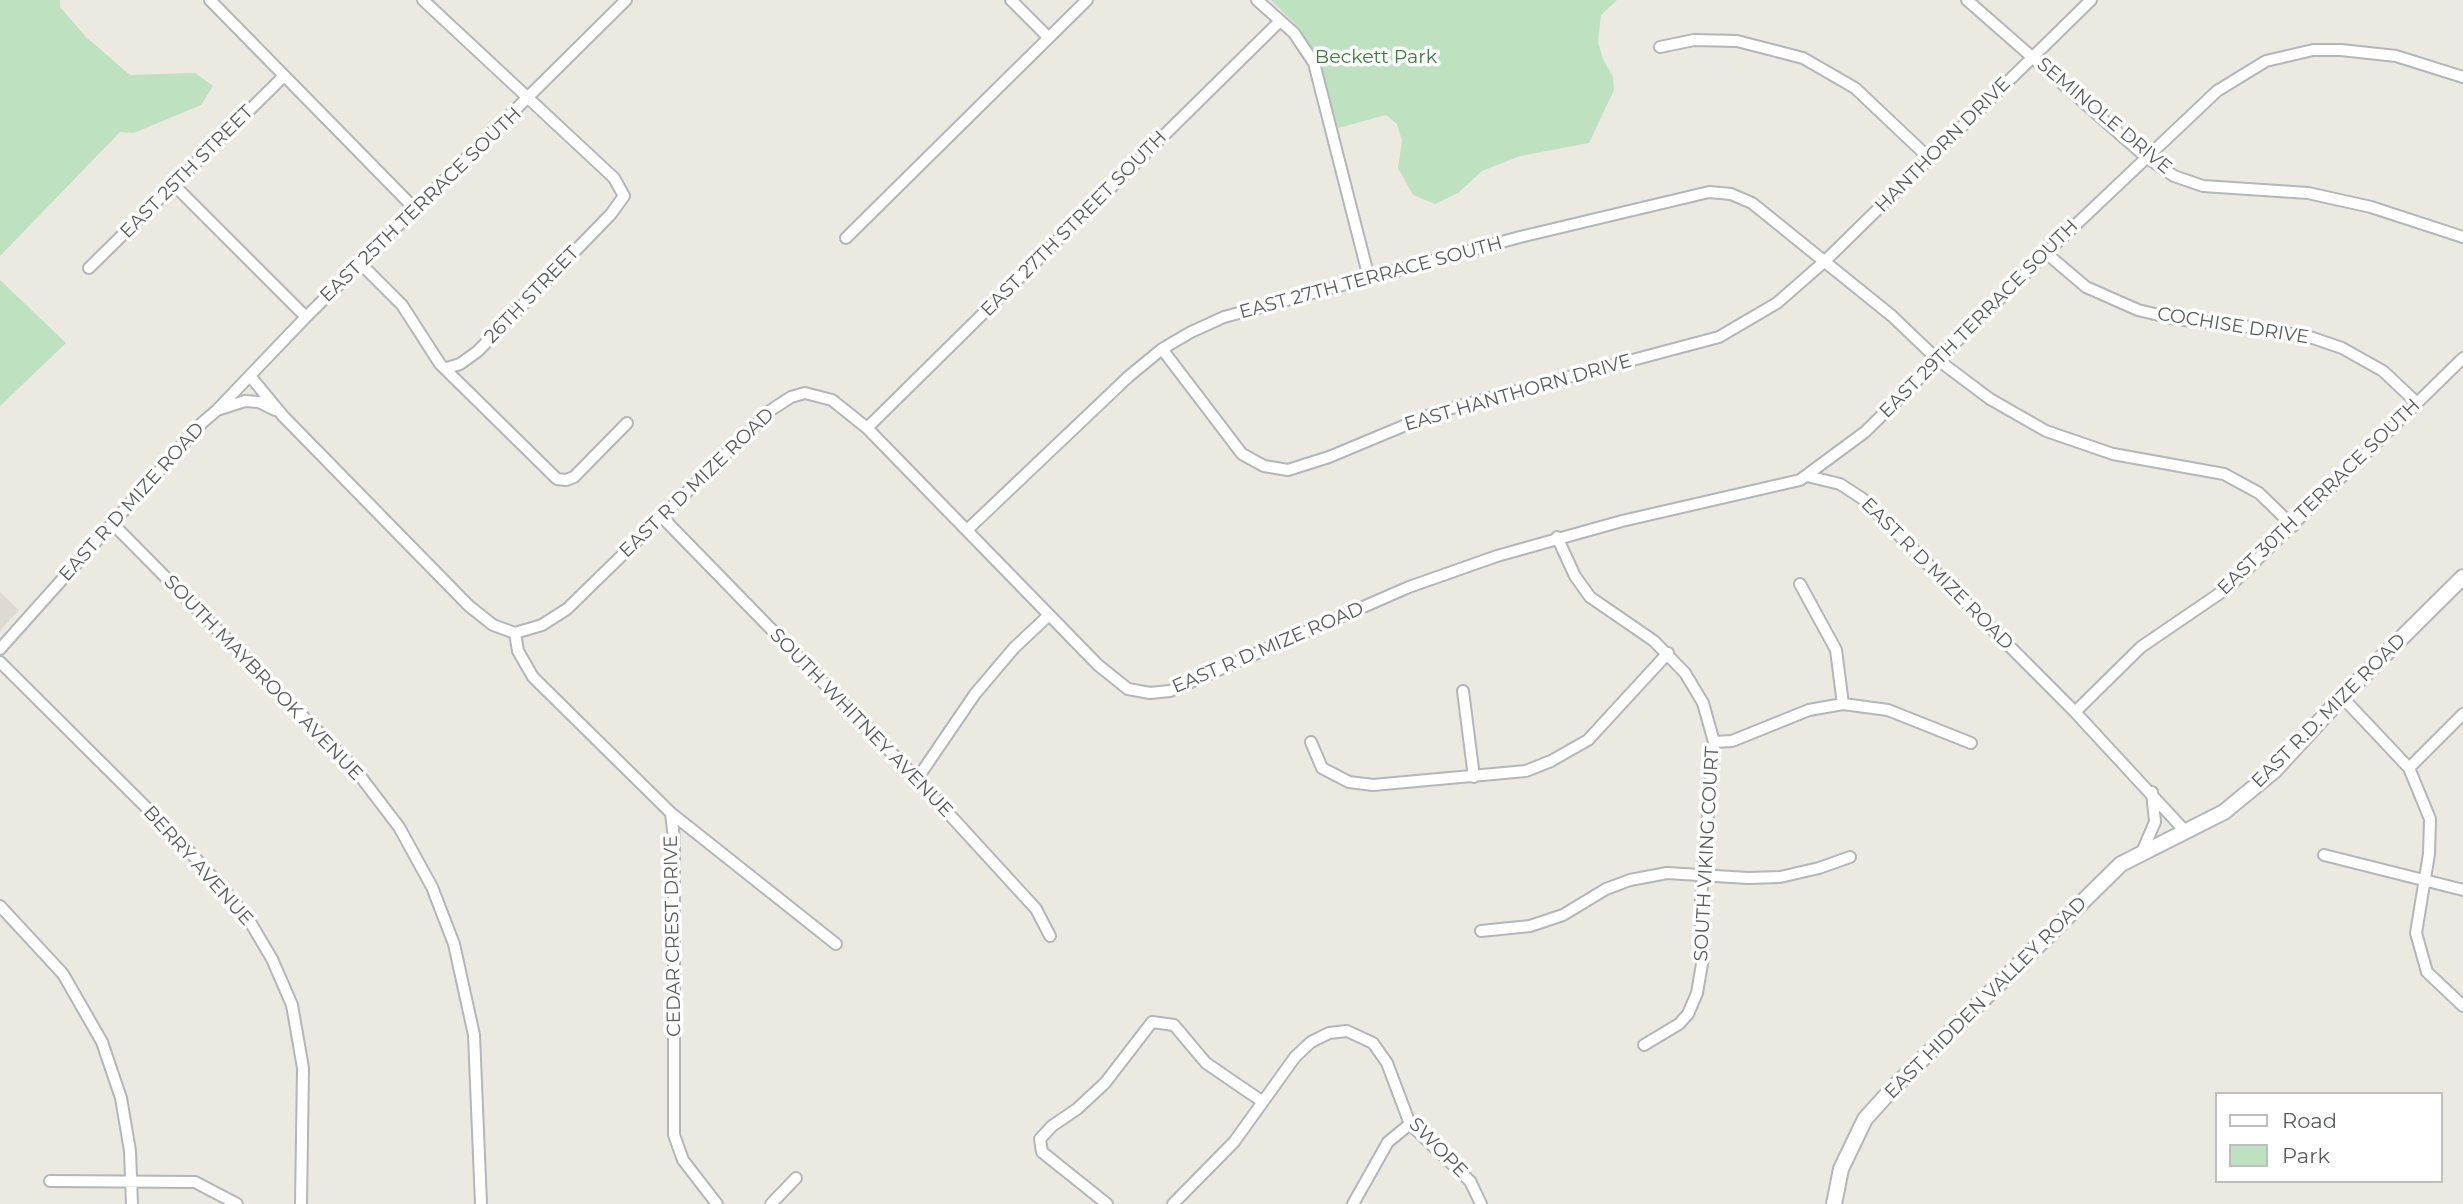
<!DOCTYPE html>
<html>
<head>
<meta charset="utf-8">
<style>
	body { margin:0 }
	#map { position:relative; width:2463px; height:1204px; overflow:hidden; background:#ebe9e0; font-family:Montserrat,sans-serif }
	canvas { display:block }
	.legend { position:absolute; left:2215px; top:1092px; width:228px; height:91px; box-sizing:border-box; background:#fff; border:2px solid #bdbebf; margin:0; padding:9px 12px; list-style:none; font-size:21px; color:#595c60 }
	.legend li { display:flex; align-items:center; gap:14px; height:35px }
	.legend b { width:35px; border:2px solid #bdbebf }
</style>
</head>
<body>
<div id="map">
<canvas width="2463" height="1204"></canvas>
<ul class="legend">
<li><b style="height:9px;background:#fff"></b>Road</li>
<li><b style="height:19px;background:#bee1bf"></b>Park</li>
</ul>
</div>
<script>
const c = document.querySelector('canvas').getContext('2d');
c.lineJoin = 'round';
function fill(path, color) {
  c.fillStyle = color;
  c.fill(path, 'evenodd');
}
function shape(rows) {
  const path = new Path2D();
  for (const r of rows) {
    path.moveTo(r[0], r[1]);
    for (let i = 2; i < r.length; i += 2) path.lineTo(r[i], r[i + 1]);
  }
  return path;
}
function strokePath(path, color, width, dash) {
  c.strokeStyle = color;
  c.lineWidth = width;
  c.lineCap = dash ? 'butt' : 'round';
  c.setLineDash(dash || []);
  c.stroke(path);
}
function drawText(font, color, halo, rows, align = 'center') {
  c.font = font + ' Montserrat,sans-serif';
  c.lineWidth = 7;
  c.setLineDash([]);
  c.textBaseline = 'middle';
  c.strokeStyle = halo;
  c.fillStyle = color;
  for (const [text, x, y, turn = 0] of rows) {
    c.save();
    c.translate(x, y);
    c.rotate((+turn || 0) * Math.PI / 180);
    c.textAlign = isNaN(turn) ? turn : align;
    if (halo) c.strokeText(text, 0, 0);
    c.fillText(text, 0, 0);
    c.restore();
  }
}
const education = shape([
	[0,592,19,610,0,631]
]);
const green = shape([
	[0,0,60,0,60,7,86,37,130,75,195,73,213,86,201,105,134,133,120,132,0,256],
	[1271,0,1617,0,1601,15,1598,42,1603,59,1613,77,1614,90,1589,143,1520,156,1482,171,1458,193,1435,204,1413,195,1398,168,1402,141,1397,124,1386,115,1338,128,1315,52,1296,25],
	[0,280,66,343,0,406]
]);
const minor = shape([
	[210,0,415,209],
	[423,0,614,178,624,196,611,214,478,351,460,364,447,368],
	[1011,0,1048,37],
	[1257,0,1294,33,1314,63,1369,278],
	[1967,0,2146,157,2174,176,2203,186,2308,193,2371,207,2463,237],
	[1660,47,1694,40,1737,41,1803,58,1855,88,1929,158],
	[174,185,306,317],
	[846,238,1087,0],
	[2046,253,2086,287,2138,310,2175,319,2250,327,2313,338,2342,348,2383,371,2417,403],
	[361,264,402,305,440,364,557,479,566,480,574,477,627,423],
	[89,268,284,76],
	[1162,349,1242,454,1264,466,1288,470,1329,457,1437,412,1719,337,1777,303,1825,261,2091,0],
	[250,376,283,416,469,606,493,625,515,633,542,625,567,609,771,410,791,397,805,393,832,400,867,428,1098,665,1128,689,1150,693,1170,691,1409,587,1497,556,1622,521,1800,480,1865,432,2046,253,2217,91,2266,61,2313,50,2341,50,2396,56,2463,77],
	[217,410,306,317,626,0],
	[867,428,1280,21],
	[1807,476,1840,484,1863,499,2075,712,2185,831],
	[662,517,917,779,1036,909,1050,936],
	[112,523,354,768,399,827,432,887,454,944,474,1035,481,1204],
	[968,529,1128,377,1162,349,1191,332,1224,317,1520,237,1709,192,1731,194,1752,203,1892,316,1938,360,1990,399,2046,431,2113,454,2224,474,2259,493,2293,526],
	[1557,537,1575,576,1590,597,1654,641,1685,673,1703,703,1714,742,1700,911,1703,958,1697,993,1688,1014,1679,1024,1644,1045],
	[1800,584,1836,650,1843,704],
	[515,633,518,651,533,677,671,813,836,944],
	[0,649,202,423,217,410,245,401,259,402,275,410],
	[0,662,181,842,246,915,272,959,292,1005,303,1068,301,1204],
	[1463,691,1474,777],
	[2342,697,2409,768,2430,819,2429,854,2416,933,2427,972,2463,1006],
	[2075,712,2141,647,2229,587,2463,358],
	[1311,742,1322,768,1349,782,1373,785,1526,771,1551,761,1588,740,1668,653],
	[1714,742,1732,741,1809,710,1843,704,1888,710,1971,743],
	[2409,768,2463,714],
	[917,779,975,694,1014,648,1049,615],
	[671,813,674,839,674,1135,683,1160,717,1204],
	[2142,852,2155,822,2152,792],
	[2324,855,2463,890],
	[0,906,63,974,102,1042,121,1098,130,1151,132,1204],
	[1481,931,1530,926,1563,915,1606,889,1630,880,1667,873,1748,878,1780,877,1819,868,1850,857],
	[50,1181,195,1182,237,1204],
	[771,1204,796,1178],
	[1107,1204,1042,1152,1040,1139,1052,1126,1077,1109,1105,1083,1152,1022,1174,1025,1206,1063,1263,1102],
	[1173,1204,1234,1142,1295,1057,1311,1042,1329,1033,1347,1031,1373,1043,1387,1063,1410,1124,1470,1181,1481,1204],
	[1353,1204,1388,1142,1410,1124]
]);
const secondary = shape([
	[1834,1204,1841,1169,1865,1119,1893,1088,2121,864,2224,812,2275,770,2342,697,2463,577]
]);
const parkNames = [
	["Beckett Park",1376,57]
];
const streetNames = [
	["SEMINOLE DRIVE",2104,116,40],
	["HANTHORN DRIVE",1943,145,-45],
	["EAST 25TH STREET",187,172,-45],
	["EAST 25TH TERRACE SOUTH",421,205,-44],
	["EAST 27TH STREET SOUTH",1074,224,-45],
	["EAST 27TH TERRACE SOUTH",1371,278,-15],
	["26TH STREET",532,295,-46],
	["EAST 29TH TERRACE SOUTH",1979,319,-45],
	["COCHISE DRIVE",2233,326,9],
	["EAST HANTHORN DRIVE",1518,393,-16],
	["EAST R D MIZE ROAD",697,483,-44],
	["EAST 30TH TERRACE SOUTH",2319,497,-44],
	["EAST R D MIZE ROAD",132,502,-48],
	["EAST R D MIZE ROAD",1937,574,45],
	["EAST R D MIZE ROAD",1268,648,-23],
	["SOUTH MAYBROOK AVENUE",263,678,46],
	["EAST R.D. MIZE ROAD",2329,711,-45],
	["SOUTH WHITNEY AVENUE",861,723,46],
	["SOUTH VIKING COURT",1707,854,-87],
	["BERRY AVENUE",198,866,48],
	["CEDAR CREST DRIVE",673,936,-91],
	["EAST HIDDEN VALLEY ROAD",1986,998,-45],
	["SWOPE",1438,1148,46]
];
fill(education, '#dedad2');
fill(green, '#bee1bf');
strokePath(minor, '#b3b6ba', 14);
strokePath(secondary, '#b4b7bc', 18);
strokePath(minor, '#fff', 10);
strokePath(secondary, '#fff', 14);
drawText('19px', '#3b7e3f', '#fff', parkNames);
drawText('19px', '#595c60', '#fff', streetNames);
</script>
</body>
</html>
